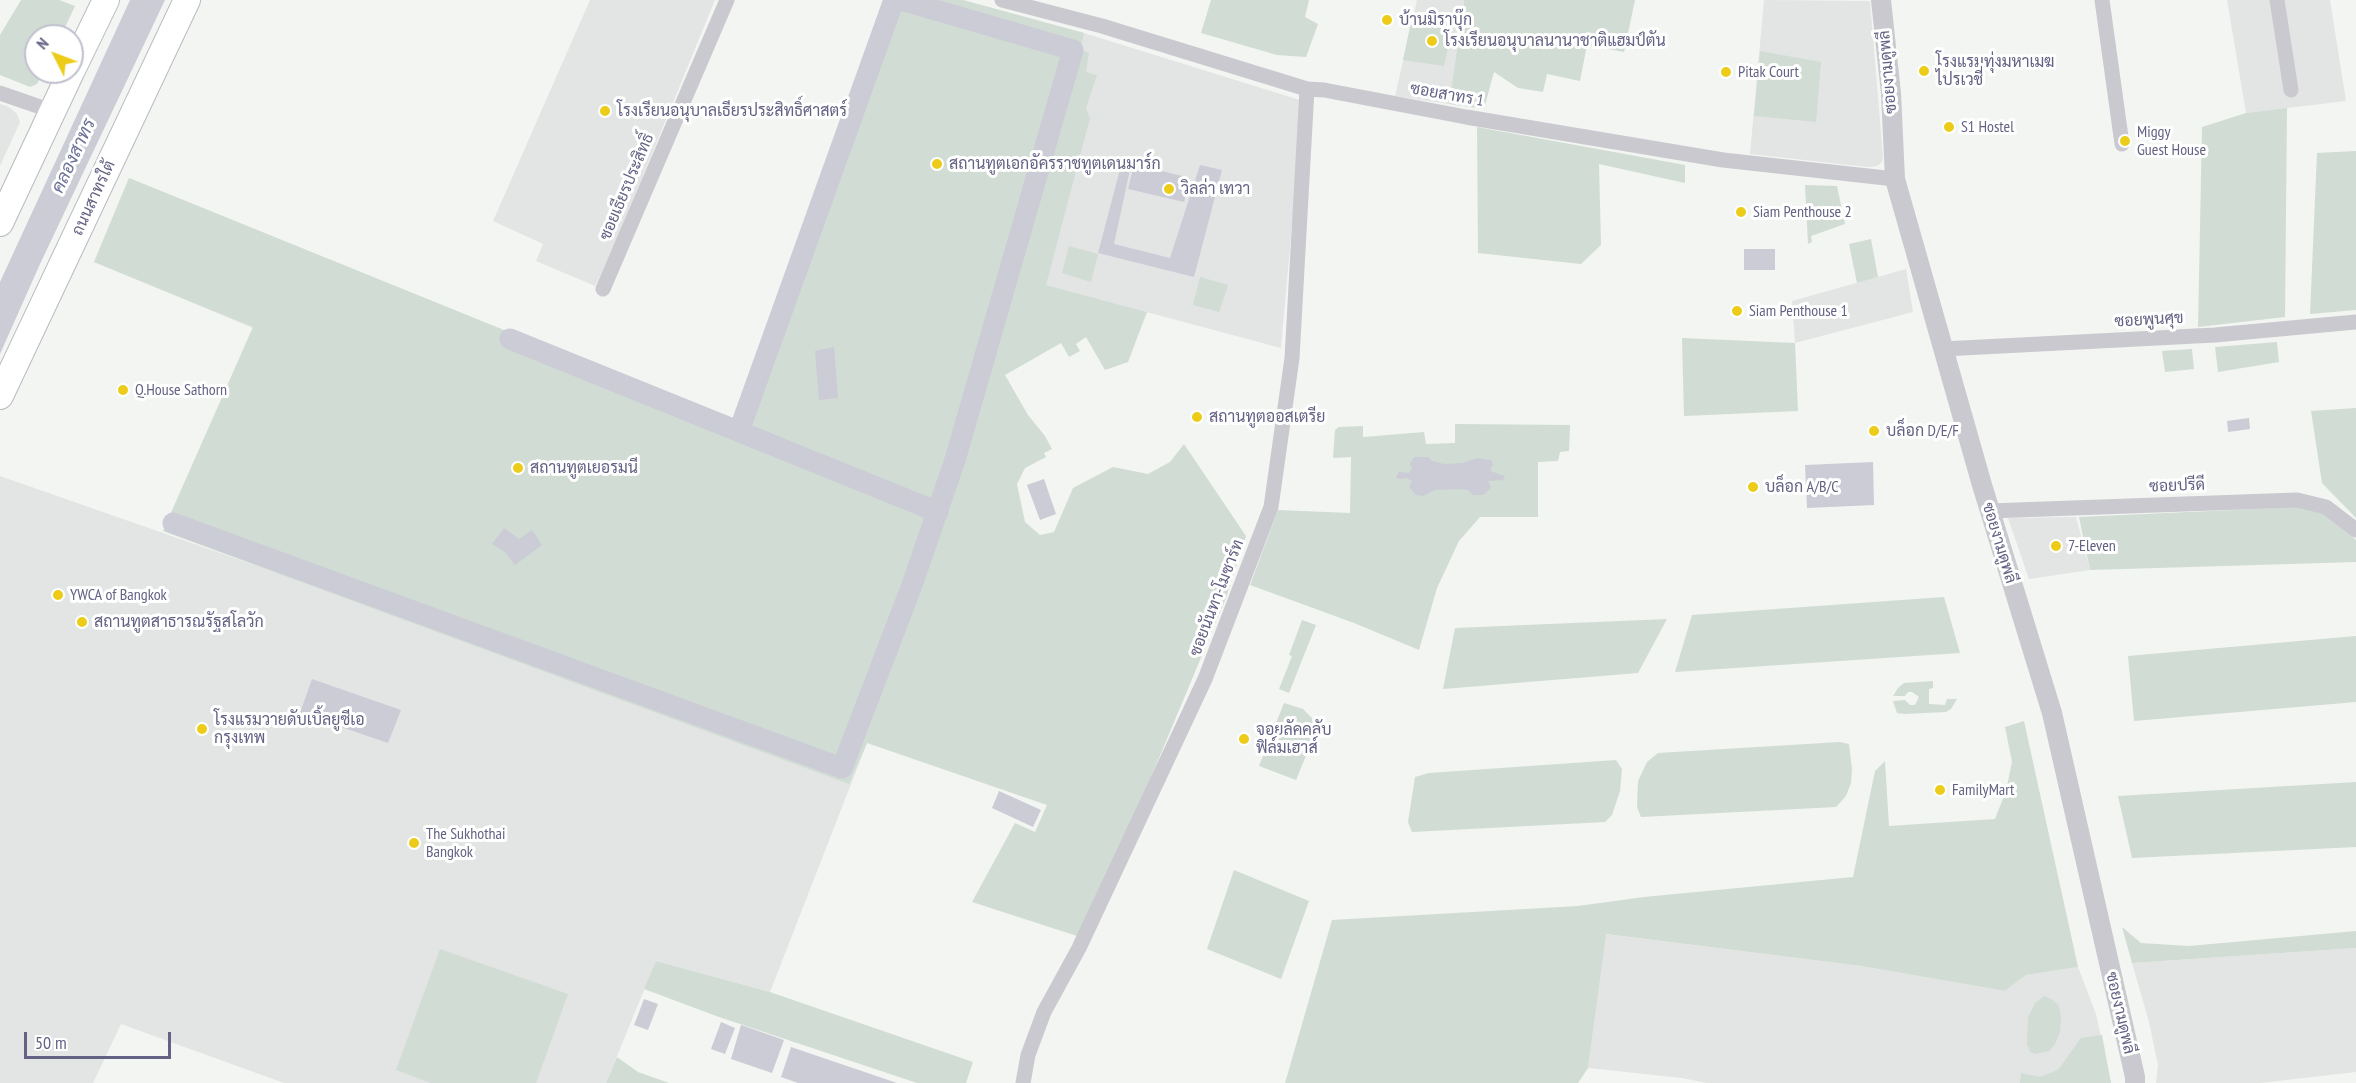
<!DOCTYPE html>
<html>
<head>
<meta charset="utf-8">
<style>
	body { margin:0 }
	#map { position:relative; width:2356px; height:1083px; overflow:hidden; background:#f2f5f1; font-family:"PT Sans Narrow",sans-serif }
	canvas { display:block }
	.north { position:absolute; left:24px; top:24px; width:60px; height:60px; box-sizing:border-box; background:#fff; border:2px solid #c1c0ce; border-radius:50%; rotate:312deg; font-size:16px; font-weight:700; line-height:24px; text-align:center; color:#646284 }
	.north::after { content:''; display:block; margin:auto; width:21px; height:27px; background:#edcc19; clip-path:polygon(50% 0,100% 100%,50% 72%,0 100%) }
	.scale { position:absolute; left:24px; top:1032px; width:147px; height:27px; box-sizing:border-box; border:3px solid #646284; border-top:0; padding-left:8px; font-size:18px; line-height:21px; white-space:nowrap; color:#646284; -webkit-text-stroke:4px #fff; paint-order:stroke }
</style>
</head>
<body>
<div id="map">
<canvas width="2356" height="1083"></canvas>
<div class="north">N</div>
<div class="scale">50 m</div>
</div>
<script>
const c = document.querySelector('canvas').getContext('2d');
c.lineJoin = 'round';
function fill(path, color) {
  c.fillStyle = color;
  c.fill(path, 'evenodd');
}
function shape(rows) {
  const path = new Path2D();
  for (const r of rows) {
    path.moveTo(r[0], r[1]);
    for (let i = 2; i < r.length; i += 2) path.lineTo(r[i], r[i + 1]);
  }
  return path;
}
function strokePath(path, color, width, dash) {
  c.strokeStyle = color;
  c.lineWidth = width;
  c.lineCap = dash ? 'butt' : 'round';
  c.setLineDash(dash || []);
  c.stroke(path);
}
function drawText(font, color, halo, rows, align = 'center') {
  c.font = font + ' "PT Sans Narrow",Sarabun,sans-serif';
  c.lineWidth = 6;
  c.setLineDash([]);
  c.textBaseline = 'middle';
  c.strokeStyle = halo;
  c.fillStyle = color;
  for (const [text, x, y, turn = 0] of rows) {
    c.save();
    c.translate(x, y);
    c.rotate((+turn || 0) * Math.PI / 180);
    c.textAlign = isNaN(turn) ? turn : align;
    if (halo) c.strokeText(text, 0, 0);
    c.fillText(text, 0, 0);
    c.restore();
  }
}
const built = shape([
	[590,0,715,0,613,249,595,286,536,261,543,244,493,221],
	[883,0,963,0,1084,33,1303,101,1281,348,1019,278,867,743,770,992,656,961,606,1083,284,1083,121,1024,93,1083,0,1083,0,476,263,568,163,531,253,328,94,262,129,178,733,423],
	[1417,0,1464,0,1449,104,1395,96],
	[1764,0,1870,1,1883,157,1882,162,1877,166,1867,167,1750,154],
	[2227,0,2330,0,2346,101,2246,113],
	[0,104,9,107,17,114,20,122,0,166],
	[1906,269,1913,312,1795,343,1792,301],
	[2076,517,2090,570,2029,579,2008,518],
	[1605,934,1861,966,2005,991,2026,975,2078,967,2096,1014,2111,1083,1707,1083,1682,1078,1588,1068],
	[2356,948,2356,1072,2260,1083,2156,1083,2158,1065,2149,1022,2132,963]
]);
const green = shape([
	[21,0,59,0,75,6,61,36,36,36,36,72,44,72,37,84,30,87,0,75,0,35],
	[883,0,963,0,1084,33,1080,50,1089,53,1086,72,1097,75,1086,108,1090,118,1046,285,1147,312,1128,362,1105,370,1086,337,1076,344,1080,351,1069,357,1061,343,1005,375,1028,415,1045,436,1052,449,1044,453,1046,457,1025,468,1017,484,1025,522,1040,535,1054,532,1073,488,1113,467,1148,474,1170,462,1184,444,1246,536,1226,598,1128,832,1077,936,972,902,1015,823,1035,832,1047,805,867,743,849,784,163,531,253,327,94,262,129,178,733,423],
	[1211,0,1309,0,1305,17,1318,24,1306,57,1277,55,1201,33],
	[1464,0,1635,0,1624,52,1587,45,1580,81,1547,74,1543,92,1518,88,1494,72,1484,109,1449,104],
	[1411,22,1452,30,1444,66,1403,60],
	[1760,51,1821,62,1816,122,1754,116],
	[2287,108,2285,317,2198,327,2202,127,2246,113],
	[1477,127,1685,165,1685,183,1599,164,1601,245,1581,264,1478,253],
	[2356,151,2356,310,2310,314,2317,153],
	[1805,185,1837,186,1845,224,1811,236,1812,242,1808,244],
	[1871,239,1878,277,1857,283,1849,244],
	[1069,246,1098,254,1091,282,1062,273],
	[1200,277,1228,285,1219,312,1193,305],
	[1682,338,1795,343,1798,411,1684,416],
	[2277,342,2279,362,2218,372,2215,347],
	[2192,349,2194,369,2165,372,2162,351],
	[2356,408,2356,518,2322,483,2311,411],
	[1455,424,1570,425,1569,451,1560,452,1558,461,1538,462,1538,517,1480,517,1459,541,1437,588,1419,650,1354,623,1250,585,1278,510,1350,513,1351,457,1333,458,1335,430,1339,427,1363,426,1363,437,1424,432,1426,444,1455,443],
	[2298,507,2329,515,2356,540,2356,562,2090,570,2079,517],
	[1944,597,1960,653,1675,672,1692,615],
	[1667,619,1638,673,1443,689,1455,628],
	[1302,620,1316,625,1289,693,1279,689,1292,656,1289,655],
	[2356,636,2356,702,2134,721,2128,656],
	[1933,681,1933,688,1929,689,1929,704,1945,705,1947,699,1957,699,1951,709,1946,712,1905,714,1897,713,1893,701,1905,700,1910,705,1915,705,1919,697,1912,692,1908,692,1905,696,1893,696,1898,688,1904,683],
	[1284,703,1303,709,1312,718,1314,726,1310,746,1296,780,1259,766],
	[2024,721,2078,967,2026,975,2005,991,1861,966,1606,934,1588,1068,1578,1083,1285,1083,1332,920,1578,906,1644,897,1853,877,1875,771,1885,761,1889,826,1995,819,2006,791,2012,762,2005,727],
	[1840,742,1849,744,1852,769,1851,783,1846,796,1836,807,1641,817,1637,807,1638,781,1647,762,1658,753],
	[1616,760,1622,769,1620,791,1612,815,1605,822,1412,832,1408,822,1415,777,1429,773],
	[2356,782,2356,847,2132,858,2118,796],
	[1234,870,1309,901,1281,979,1207,949],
	[2122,927,2141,943,2189,946,2356,931,2356,948,2132,963],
	[440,949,568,994,536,1083,431,1083,396,1070],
	[656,961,770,992,973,1062,966,1083,917,1083,719,1017,644,989],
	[2044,996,2053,1000,2059,1006,2061,1017,2060,1032,2055,1044,2049,1051,2036,1054,2030,1052,2027,1044,2028,1017,2035,1003],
	[2102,1035,2111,1083,2020,1083,2021,1073,2040,1077,2058,1070,2081,1038],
	[617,1057,638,1072,669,1083,606,1083]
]);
const water = shape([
	[130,0,165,0,40,264,0,354,0,282],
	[1122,162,1131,165,1114,244,1170,258,1200,165,1222,170,1194,277,1098,253],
	[1134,164,1190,178,1184,202,1128,189],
	[1744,249,1775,249,1775,270,1744,270],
	[834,347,838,398,819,400,815,351],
	[2249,418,2250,429,2228,432,2227,421],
	[1414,457,1428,457,1432,461,1444,464,1463,463,1477,458,1491,460,1493,464,1490,471,1505,476,1503,480,1488,481,1491,488,1483,495,1473,495,1468,490,1458,489,1435,490,1423,496,1416,495,1409,487,1412,481,1407,478,1398,479,1396,477,1399,472,1408,473,1412,469,1410,464],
	[1873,462,1874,505,1807,508,1805,465],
	[1044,479,1056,514,1040,520,1027,485],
	[504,528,519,539,532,530,542,545,515,565,505,552,492,544],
	[312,679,401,710,388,743,300,713],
	[999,791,1041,810,1033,827,992,808],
	[644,999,658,1004,648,1030,634,1025],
	[721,1022,735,1028,725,1054,711,1049],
	[741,1025,784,1040,772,1073,731,1059],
	[791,1047,897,1083,798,1083,781,1077]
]);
const canal = shape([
	[510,339,938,512],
	[739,431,894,0],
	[173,523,842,768,912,585,955,460,1073,50,901,0]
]);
const minor = shape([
	[1002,0,1102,26,1307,89,1324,90,1466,117,1723,160,1895,179],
	[2102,0,2122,144],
	[2277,0,2291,90],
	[0,93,52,111],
	[603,289,727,0],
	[1943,349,2215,335,2356,322],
	[1989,511,2297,500,2326,507,2356,530],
	[1023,1083,1028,1055,1044,1012,1079,948,1205,679,1271,507,1292,358,1307,89]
]);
const tertiary = shape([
	[1881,0,1891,93,1895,179,1982,485,2052,713,2135,1077,2135,1083]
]);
const primary = shape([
	[72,70,106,0],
	[0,223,71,72],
	[0,396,187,0]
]);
const markers = [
	[1387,20,6,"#edcc19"],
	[1432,41,6,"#edcc19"],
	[1924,71,6,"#edcc19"],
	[1726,72,6,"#edcc19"],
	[605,111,6,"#edcc19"],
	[1949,127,6,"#edcc19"],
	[2125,141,6,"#edcc19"],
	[937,164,6,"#edcc19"],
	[1169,189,6,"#edcc19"],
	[1741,212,6,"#edcc19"],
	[1737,311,6,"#edcc19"],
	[123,390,6,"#edcc19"],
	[1197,417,6,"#edcc19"],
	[1874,431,6,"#edcc19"],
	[518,468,6,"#edcc19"],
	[1753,487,6,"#edcc19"],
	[2056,546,6,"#edcc19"],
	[58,595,6,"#edcc19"],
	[82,622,6,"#edcc19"],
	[202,729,6,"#edcc19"],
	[1244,739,6,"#edcc19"],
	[1940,790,6,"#edcc19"],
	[414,843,6,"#edcc19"]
];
const poiNames = [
	["บ้านมิราบุ๊ก",1399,20],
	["โรงเรียนอนุบาลนานาชาติแฮมป์ตัน",1444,41],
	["โรงแรมทุ่งมหาเมฆ",1936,62],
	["ไปรเวชี่",1936,80],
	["Pitak Court",1738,72],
	["โรงเรียนอนุบาลเธียรประสิทธิ์ศาสตร์",617,111],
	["S1 Hostel",1961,127],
	["Miggy",2137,132],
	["Guest House",2137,150],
	["สถานทูตเอกอัครราชทูตเดนมาร์ก",949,164],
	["วิลล่า เทวา",1181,189],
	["Siam Penthouse 2",1753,212],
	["Siam Penthouse 1",1749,311],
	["Q.House Sathorn",135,390],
	["สถานทูตออสเตรีย",1209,417],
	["บล็อก D/E/F",1886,431],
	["สถานทูตเยอรมนี",530,468],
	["บล็อก A/B/C",1765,487],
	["7-Eleven",2068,546],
	["YWCA of Bangkok",70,595],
	["สถานทูตสาธารณรัฐสโลวัก",94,622],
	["โรงแรมวายดับเบิ้ลยูซีเอ",214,720],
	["กรุงเทพ",214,738],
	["จอยลัคคลับ",1256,730],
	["ฟิล์มเฮาส์",1256,748],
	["FamilyMart",1952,790],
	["The Sukhothai",426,834],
	["Bangkok",426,852]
];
const streetNames = [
	["ซอยงามดูพลี",1888,72,-95],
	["ซอยสาทร 1",1447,95,10],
	["ซอยเธียรประสิทธิ์",627,187,-67],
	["ถนนสาทรใต้",94,198,-65],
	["ซอยพูนศุข",2149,320,-3],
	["ซอยปรีดี",2177,486,-2],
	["ซอยงามดูพลี",1999,543,73],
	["ซอยนันทา-โมซาร์ท",1217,598,-69],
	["ซอยงามดูพลี",2120,1013,77]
];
const waterNames = [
	["คลองสาทร",74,156,-65]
];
fill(built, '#e3e5e4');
fill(green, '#d1dcd4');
fill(water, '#cbccd6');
strokePath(canal, '#cbccd6', 21);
strokePath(primary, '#bab9c0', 28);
strokePath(minor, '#cac9cf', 15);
strokePath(tertiary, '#cac9cf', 20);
strokePath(primary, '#fff', 26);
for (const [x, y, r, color] of markers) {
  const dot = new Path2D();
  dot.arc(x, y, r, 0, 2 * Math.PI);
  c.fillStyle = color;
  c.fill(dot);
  strokePath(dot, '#fff', 2);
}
drawText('16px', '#646284', '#fff', poiNames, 'left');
drawText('16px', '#646284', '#fff', streetNames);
drawText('italic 18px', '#6c7196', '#fff', waterNames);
</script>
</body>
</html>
